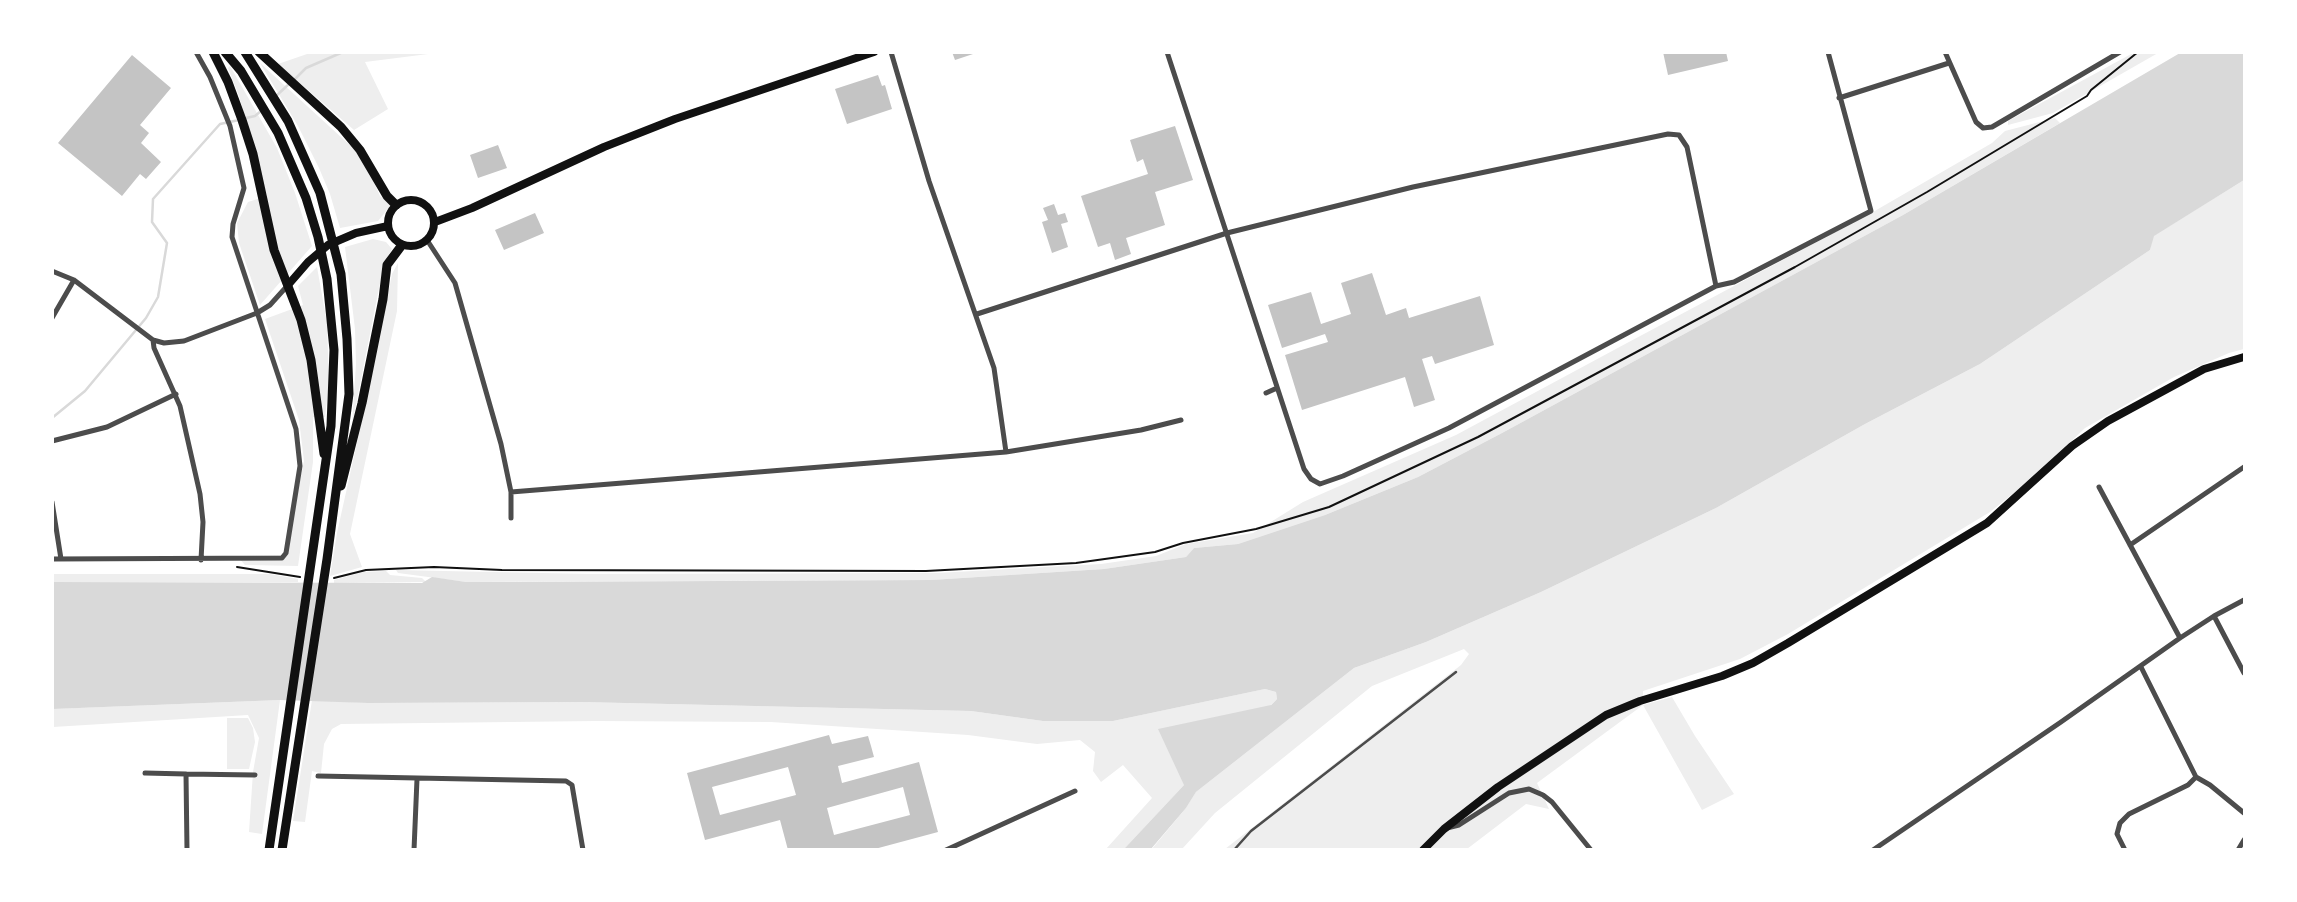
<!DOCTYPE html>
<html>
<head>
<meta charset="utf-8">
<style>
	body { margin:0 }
	#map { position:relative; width:2297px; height:902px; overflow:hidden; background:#fff; font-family:"Archivo Narrow",sans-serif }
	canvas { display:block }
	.frame { position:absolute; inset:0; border:54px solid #fff; pointer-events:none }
</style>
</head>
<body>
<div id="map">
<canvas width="2297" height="902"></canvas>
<div class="frame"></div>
</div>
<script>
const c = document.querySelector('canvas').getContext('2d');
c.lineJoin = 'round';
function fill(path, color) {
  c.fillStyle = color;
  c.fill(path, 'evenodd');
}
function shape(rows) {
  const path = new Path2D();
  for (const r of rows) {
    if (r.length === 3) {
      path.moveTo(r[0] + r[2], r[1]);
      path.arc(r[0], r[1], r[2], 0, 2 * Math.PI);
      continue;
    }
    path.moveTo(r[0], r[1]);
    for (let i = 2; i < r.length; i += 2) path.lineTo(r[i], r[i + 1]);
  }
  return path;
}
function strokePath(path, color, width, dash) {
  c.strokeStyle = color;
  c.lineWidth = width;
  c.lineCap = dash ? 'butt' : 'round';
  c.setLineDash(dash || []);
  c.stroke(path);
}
const green = shape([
	[310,53,436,53,365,62,388,109,354,130,278,64],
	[2133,53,2158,53,2053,113,2008,125,2008,121],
	[260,63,353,148,368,169,380,196,391,205,378,221,340,228,330,194,319,168,298,126],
	[230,66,277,148,295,193,312,246,260,305,239,243,237,223,248,202,267,196,239,96,228,68],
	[2055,118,2060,123,1903,215,1502,433,1418,477,1325,515,1238,544,1194,548,1186,557,1104,569,931,580,466,582,398,573,396,570,589,574,937,573,1101,564,1156,556,1186,544,1253,533,1303,502,1456,435,1627,343,1873,212,1992,143,2005,131],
	[2244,180,2244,349,2229,353,2174,377,2085,428,2035,476,1990,512,1788,634,1740,659,1643,691,1643,705,1672,697,1695,736,1734,794,1702,810,1643,705,1537,783,1549,809,1526,804,1467,849,1225,849,1461,665,1469,654,1464,649,1372,686,1215,813,1182,849,1151,850,1186,808,1196,792,1354,668,1426,642,1541,592,1716,508,1865,424,1980,364,2150,250,2153,236],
	[373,239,386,242,392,249,384,263,352,425,356,364,355,329,345,247],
	[398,263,397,311,350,534,362,567,330,576,337,533,377,352,392,274],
	[317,267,327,323,329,384,325,417,313,417,313,462,298,566,245,565,237,556,285,555,304,461,299,420,265,319,303,305,298,286],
	[386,571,390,575,422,578,426,582,334,583,334,580,363,572],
	[52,574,270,574,298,579,298,582,53,582],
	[1265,689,1276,692,1277,699,1184,785,1124,849,1106,849,1152,798,1123,765,1101,782,1093,771,1095,752,1080,740,1037,744,968,735,771,722,596,721,341,724,332,729,324,744,321,773,312,771,305,822,293,821,312,700,368,703,582,702,971,711,1043,721,1113,721],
	[280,700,262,834,249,832,253,772,259,738,248,715,53,727,52,709],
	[227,718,248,718,253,728,255,742,249,769,227,769]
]);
const water = shape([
	[2180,53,2244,53,2244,180,2154,236,2150,250,1980,364,1865,424,1716,508,1541,592,1426,642,1354,668,1196,792,1186,808,1151,849,1124,849,1184,785,1158,729,1271,705,1277,699,1276,692,1265,689,1113,721,1043,721,971,711,582,702,368,703,280,700,53,709,52,582,422,583,432,577,466,582,512,582,931,580,1104,569,1186,557,1194,548,1238,544,1325,515,1418,477,1502,433,1903,215]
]);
const stream = shape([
	[294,80,306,68,343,52],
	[276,96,289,84],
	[246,118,255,116,261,111],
	[52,418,85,391,146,318,158,297,167,243,152,222,153,199,220,124,239,120]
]);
const building = shape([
	[952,52,976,52,976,53,955,60],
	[1663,52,1726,52,1728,61,1668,75],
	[132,55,171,88,140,125,149,133,141,143,161,162,146,179,140,174,122,196,58,143],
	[878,75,882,86,885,85,892,109,847,124,835,89],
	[1175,126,1193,180,1155,192,1165,225,1126,238,1131,254,1115,260,1110,243,1098,247,1081,196,1148,174,1143,159,1137,162,1130,140],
	[498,145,507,168,478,178,470,155],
	[1054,204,1058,215,1065,213,1068,222,1061,224,1068,247,1052,253,1042,222,1048,220,1043,208],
	[535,213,544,233,504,250,495,230],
	[1372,273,1386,315,1406,308,1409,318,1480,296,1494,345,1435,364,1432,356,1422,359,1435,400,1414,407,1405,377,1302,410,1285,355,1328,342,1325,334,1282,348,1268,305,1311,292,1321,324,1351,314,1341,283],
	[829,735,832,744,868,736,871,746,874,757,838,766,842,783,919,762,938,832,871,850,788,850,780,820,705,840,687,773],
	[788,767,796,795,720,815,712,787],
	[903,787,910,815,834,835,827,808]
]);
const path = shape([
	[237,567,300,577],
	[334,578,366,570,434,567,502,570,926,571,1076,563,1155,552,1183,543,1256,529,1329,507,1478,437,1795,267,1927,192,2087,96,2091,90,2138,52]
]);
const service = shape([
	[1234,850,1251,831,1456,672]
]);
const minor = shape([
	[891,52,929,181,994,368,1006,452],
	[1167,52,1304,469,1311,479,1320,484,1343,476,1449,428,1716,286,1734,282,1871,211,1828,52],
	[1945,52,1976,122,1983,128,1992,127,2120,52],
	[1839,98,1949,63],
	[427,240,455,283,501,444,511,492,511,518],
	[52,271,74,280,153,340,164,343,184,341,257,313,270,305,288,285],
	[977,314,1227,233,1413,187,1668,134,1679,135,1687,147,1716,286],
	[52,318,74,280],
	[153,340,154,348,180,406,200,494,203,522,201,560],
	[1266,393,1277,388],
	[52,441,107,427,176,394],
	[2099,487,2180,638],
	[511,492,1006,452,1141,430,1181,420],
	[52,502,61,559],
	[2130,545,2244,467],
	[52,559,282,558,286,553,300,466,296,429,232,237,233,224,244,188,230,126,210,77,196,52],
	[2214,616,2244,673],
	[2141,667,2196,777,2210,785,2244,813],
	[145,773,186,774],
	[318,776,566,781,572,785,583,850],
	[1447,828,1459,825,1509,793,1529,789,1543,795,1552,802,1591,850],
	[187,850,186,774,255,775],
	[414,850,417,779],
	[946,850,1075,791],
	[1873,850,2061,722,2180,638,2214,616,2244,600],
	[2125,850,2117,834,2120,823,2129,814,2188,785,2196,777],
	[2238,850,2244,840]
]);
const secondary = shape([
	[411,223,23],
	[435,222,472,208,604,147,675,119,874,52],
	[288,285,308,262,328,245,356,233,388,226],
	[1423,850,1444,829,1498,787,1606,715,1640,701,1722,676,1753,663,1788,643,1987,523,2072,446,2108,421,2204,369,2244,357]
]);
const primary = shape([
	[213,52,228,82,242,120,253,154,274,250,301,320,311,360,324,454],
	[225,52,241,71,278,133,306,198,318,237,327,279,334,350,331,426,269,850],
	[245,52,288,121,320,193,341,274,347,339,349,394,327,559,282,850],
	[259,52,341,127,360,150,387,196,396,205],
	[341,486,362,403,383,299,387,265,402,245]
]);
fill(green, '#eee');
fill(water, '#d9d9d9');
strokePath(stream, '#d9d9d9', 2.5);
fill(building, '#c4c4c4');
strokePath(path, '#111', 2);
strokePath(service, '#4c4c4c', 2.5);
strokePath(minor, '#4c4c4c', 5);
strokePath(secondary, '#111', 8);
strokePath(primary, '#111', 9);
</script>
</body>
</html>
